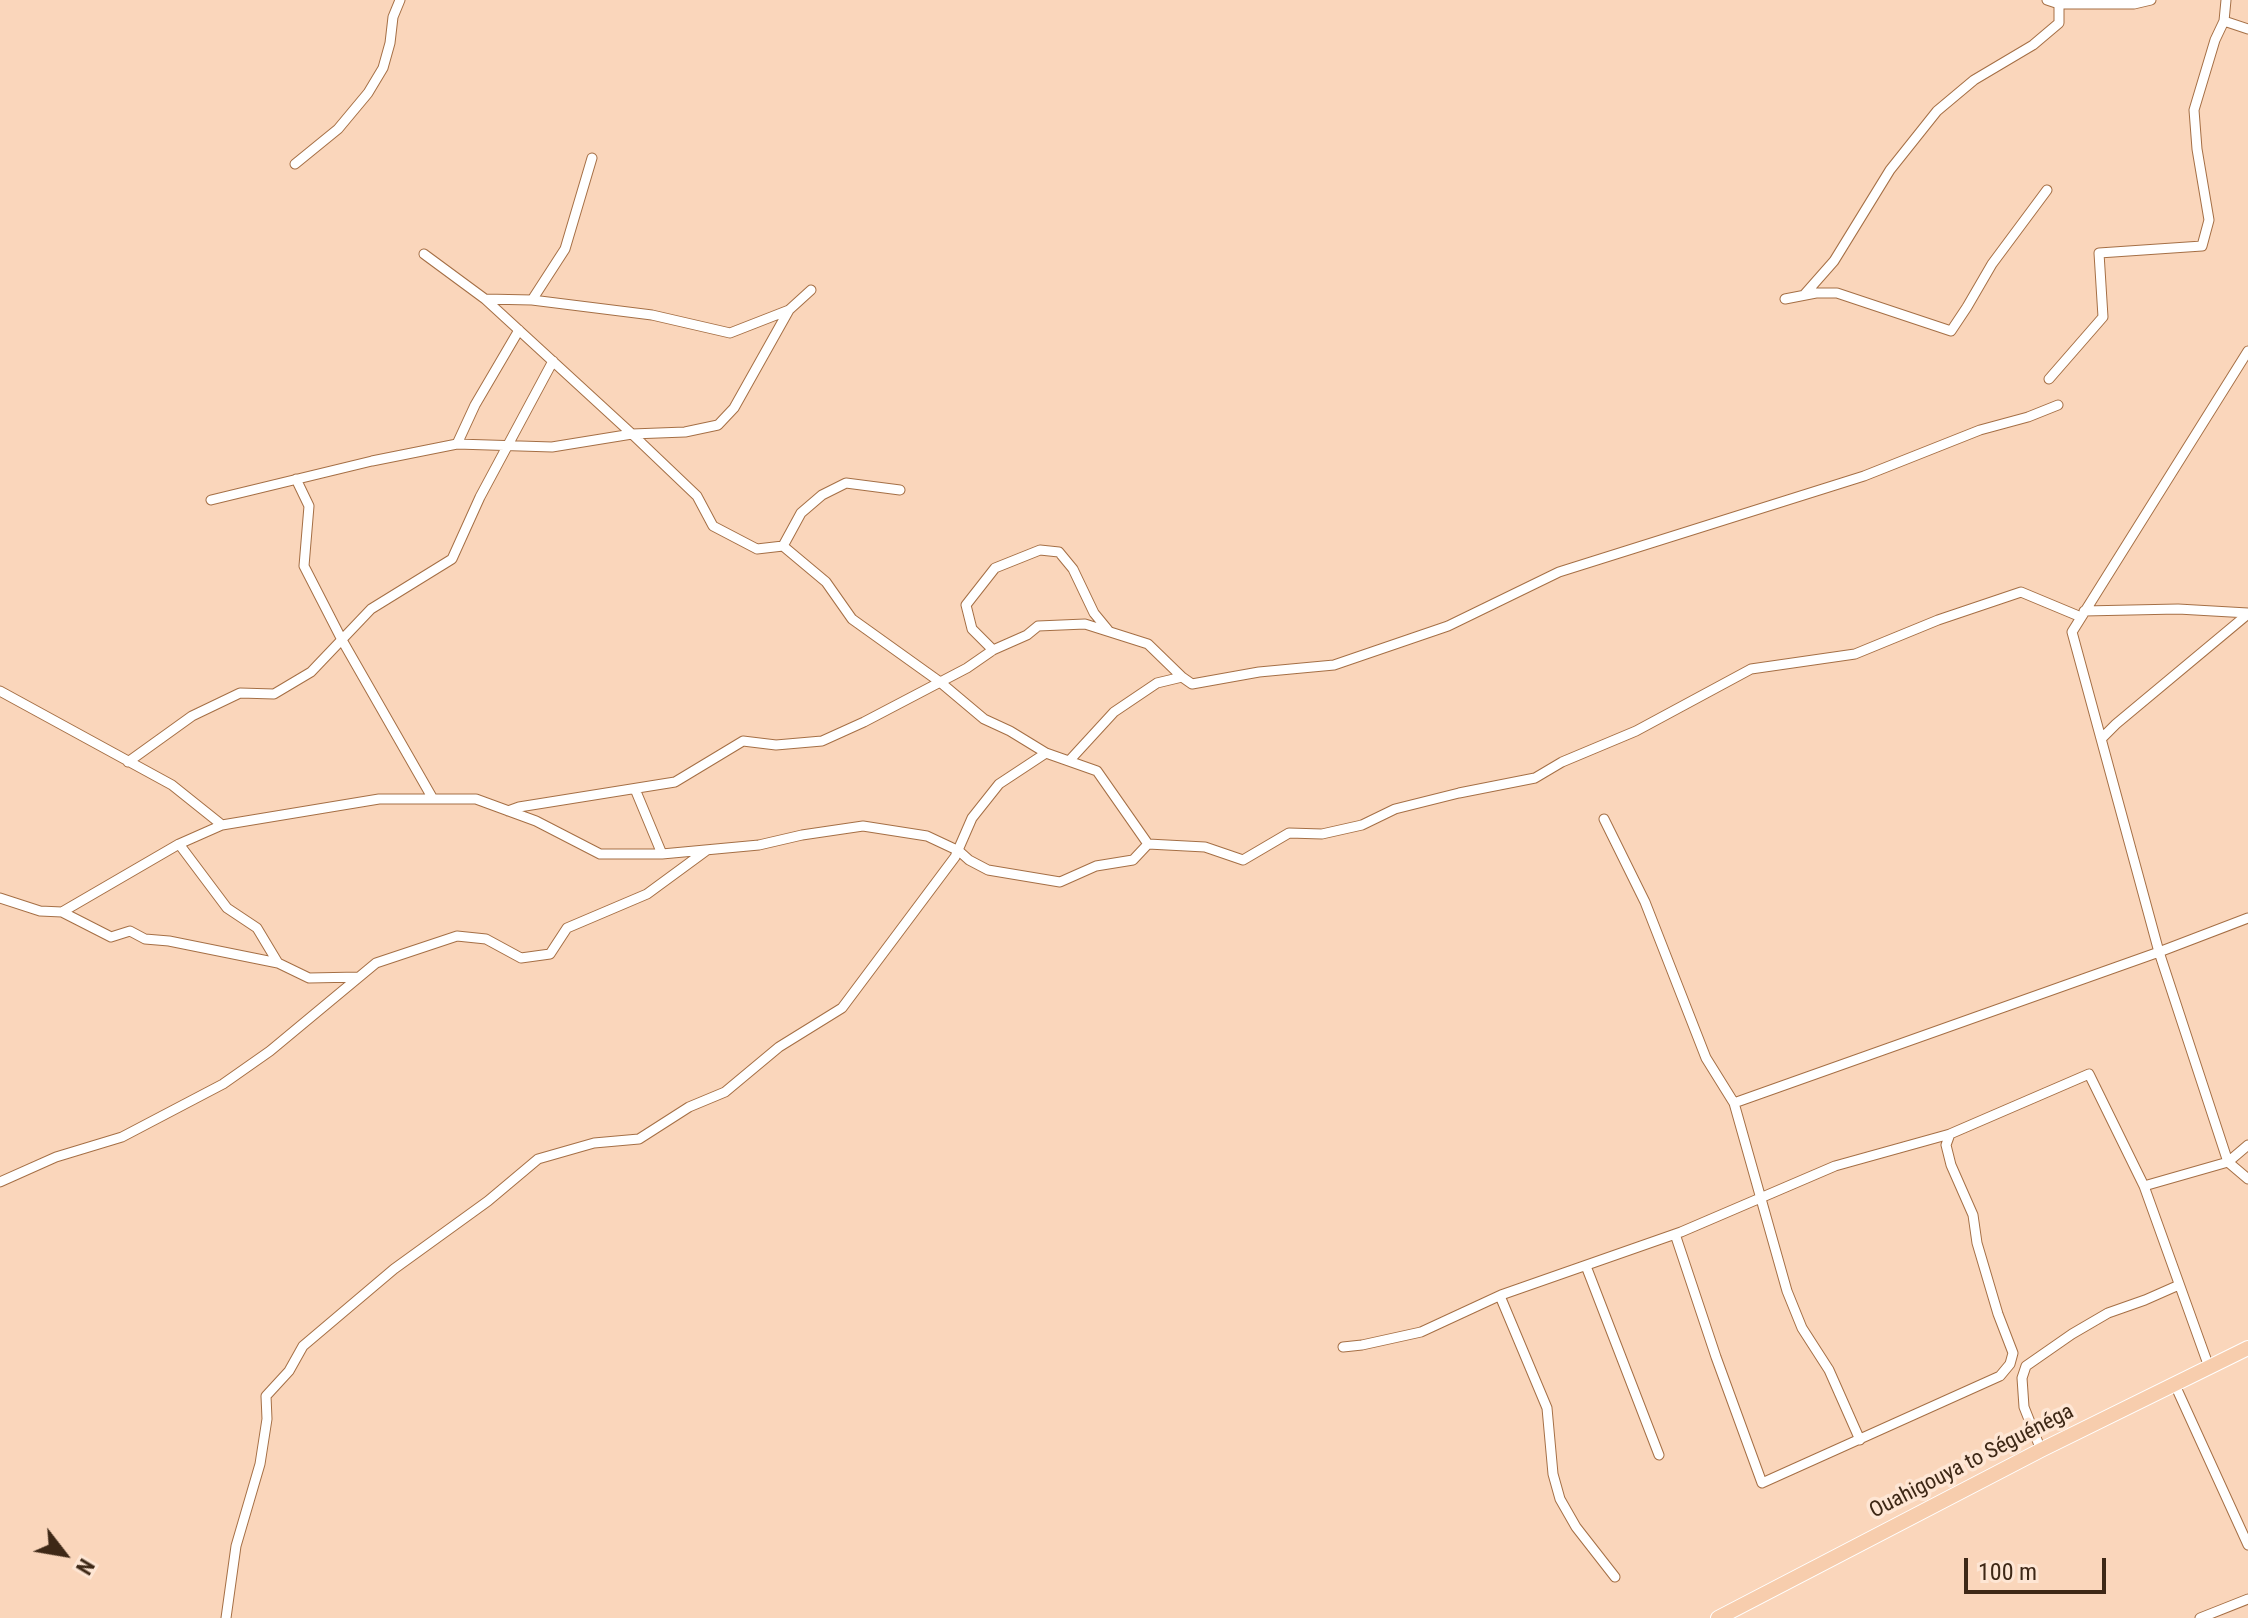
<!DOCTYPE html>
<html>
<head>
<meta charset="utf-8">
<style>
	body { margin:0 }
	#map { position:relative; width:2248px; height:1618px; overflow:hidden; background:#fad6bb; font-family:"Roboto Condensed",sans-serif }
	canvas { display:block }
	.north { position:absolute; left:24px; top:1514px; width:80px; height:80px; -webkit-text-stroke:6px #fee6d4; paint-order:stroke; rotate:121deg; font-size:22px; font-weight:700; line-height:32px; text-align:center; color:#3e2816 }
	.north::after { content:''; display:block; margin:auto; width:28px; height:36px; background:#3e2816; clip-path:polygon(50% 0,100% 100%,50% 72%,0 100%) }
	.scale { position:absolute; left:1964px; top:1558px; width:142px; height:36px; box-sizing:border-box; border:4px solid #3e2816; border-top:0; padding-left:10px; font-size:24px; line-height:28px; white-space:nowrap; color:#3e2816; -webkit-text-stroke:6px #fee6d4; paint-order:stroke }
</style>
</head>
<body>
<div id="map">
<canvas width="2248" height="1618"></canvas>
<div class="north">N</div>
<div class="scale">100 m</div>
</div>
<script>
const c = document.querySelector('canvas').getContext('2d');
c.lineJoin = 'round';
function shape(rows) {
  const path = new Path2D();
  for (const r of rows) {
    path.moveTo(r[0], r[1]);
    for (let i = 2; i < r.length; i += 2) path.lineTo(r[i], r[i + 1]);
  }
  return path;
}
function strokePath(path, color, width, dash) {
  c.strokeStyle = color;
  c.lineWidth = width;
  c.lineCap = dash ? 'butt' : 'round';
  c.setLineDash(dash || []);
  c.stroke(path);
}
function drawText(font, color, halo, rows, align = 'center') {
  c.font = font + ' "Roboto Condensed",sans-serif';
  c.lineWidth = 7;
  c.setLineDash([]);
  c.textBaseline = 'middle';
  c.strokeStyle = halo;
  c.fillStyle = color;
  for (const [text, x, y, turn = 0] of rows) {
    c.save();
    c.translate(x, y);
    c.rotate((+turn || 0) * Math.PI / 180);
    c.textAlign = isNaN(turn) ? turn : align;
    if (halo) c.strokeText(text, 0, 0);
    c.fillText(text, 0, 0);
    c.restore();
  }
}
const minor = shape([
	[2047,0,2059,4,2134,4,2151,0],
	[2226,0,2224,21,2248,29],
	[295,164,338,129,368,93,383,68,390,43,393,17,400,0],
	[424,254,485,299,632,434,697,496,713,526,757,549,783,546,826,582,852,619,940,682,984,719,1010,731,1046,753,1097,771,1148,844],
	[1804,295,1834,261,1890,170,1937,111,1974,80,2033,45,2059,23,2059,4],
	[485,299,532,300,652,315,730,333,789,310],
	[1785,299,1816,293,1837,293,1951,331,1967,307,1992,264,2047,190],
	[532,300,565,249,592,158],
	[2248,351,2072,632,2159,952,2228,1162,2248,1179],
	[2049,379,2103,317,2099,253,2202,246,2209,220,2197,149,2194,110,2215,40,2224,21],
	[457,444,552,447,632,434,685,432,718,425,734,408,789,310,811,290],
	[296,479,309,506,304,566,342,640,433,799],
	[211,500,372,461,457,444,475,405,519,330],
	[783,546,801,513,822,495,846,483,900,490],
	[2084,611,2178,609,2248,613],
	[993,650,972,629,966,605,995,568,1040,550,1059,552,1073,569,1094,613,1108,630],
	[0,691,172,785,222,825,379,799,476,799,536,821,600,854,662,854,759,845,802,835,863,826,927,836,959,851,969,860,988,870,1060,882,1096,866,1133,860,1148,844,1205,847,1243,860,1289,833,1322,834,1362,825,1395,809,1459,793,1535,778,1562,762,1636,731,1751,669,1855,654,1938,620,2021,592,2081,617],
	[2102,738,2116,724,2248,614],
	[1069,761,1114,712,1157,683,1182,677],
	[128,762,192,716,240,693,274,694,311,672,371,609,452,559,480,497,553,361],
	[635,789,662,854],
	[508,811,519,807,675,782,743,741,776,745,822,741,864,722,967,668,993,650,1027,635,1038,626,1085,624,1148,644,1182,677,1192,684,1259,672,1334,665,1448,626,1559,572,1864,476,1980,430,2028,417,2058,405],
	[1604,819,1645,902,1706,1058,1734,1103,1787,1291,1802,1328,1829,1370,1860,1440],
	[179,844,227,908,257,928,278,963],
	[0,898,40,911,62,912,179,844,222,825],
	[62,912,111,937,130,931,145,939,169,941,278,963,309,978,359,977],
	[1734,1103,2159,952,2248,918],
	[0,1182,56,1157,122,1137,223,1084,270,1051,376,963,457,936,486,939,521,958,550,954,567,928,647,894,707,850],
	[2144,1186,2228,1162,2248,1145],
	[1675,1234,1716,1357,1762,1483,2000,1376,2010,1364,2013,1353,1998,1314,1977,1243,1973,1215,1951,1165,1946,1145,1950,1134],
	[1586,1266,1659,1455],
	[1500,1296,1547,1408,1553,1474,1560,1499,1576,1527,1615,1577],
	[1343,1347,1362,1345,1421,1332,1501,1295,1681,1232,1835,1166,1950,1134,2089,1074,2144,1186,2209,1367],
	[2175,1385,2248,1545],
	[2041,1450,2024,1407,2022,1378,2026,1366,2072,1334,2108,1313,2145,1300,2179,1285],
	[226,1618,236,1546,260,1464,267,1419,266,1396,289,1371,303,1346,394,1269,488,1201,538,1159,594,1143,639,1139,689,1107,725,1092,779,1047,842,1008,955,857,972,818,999,784,1046,753],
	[2200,1618,2248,1599]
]);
const primary = shape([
	[1718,1618,2041,1450,2248,1348]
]);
const streetNames = [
	["Ouahigouya to Séguénéga",1972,1462,-27]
];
strokePath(minor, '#a56f45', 11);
strokePath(primary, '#fff', 16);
strokePath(minor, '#fff', 9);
strokePath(primary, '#f7cdad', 14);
drawText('22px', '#3e2816', '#fee6d4', streetNames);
</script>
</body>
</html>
